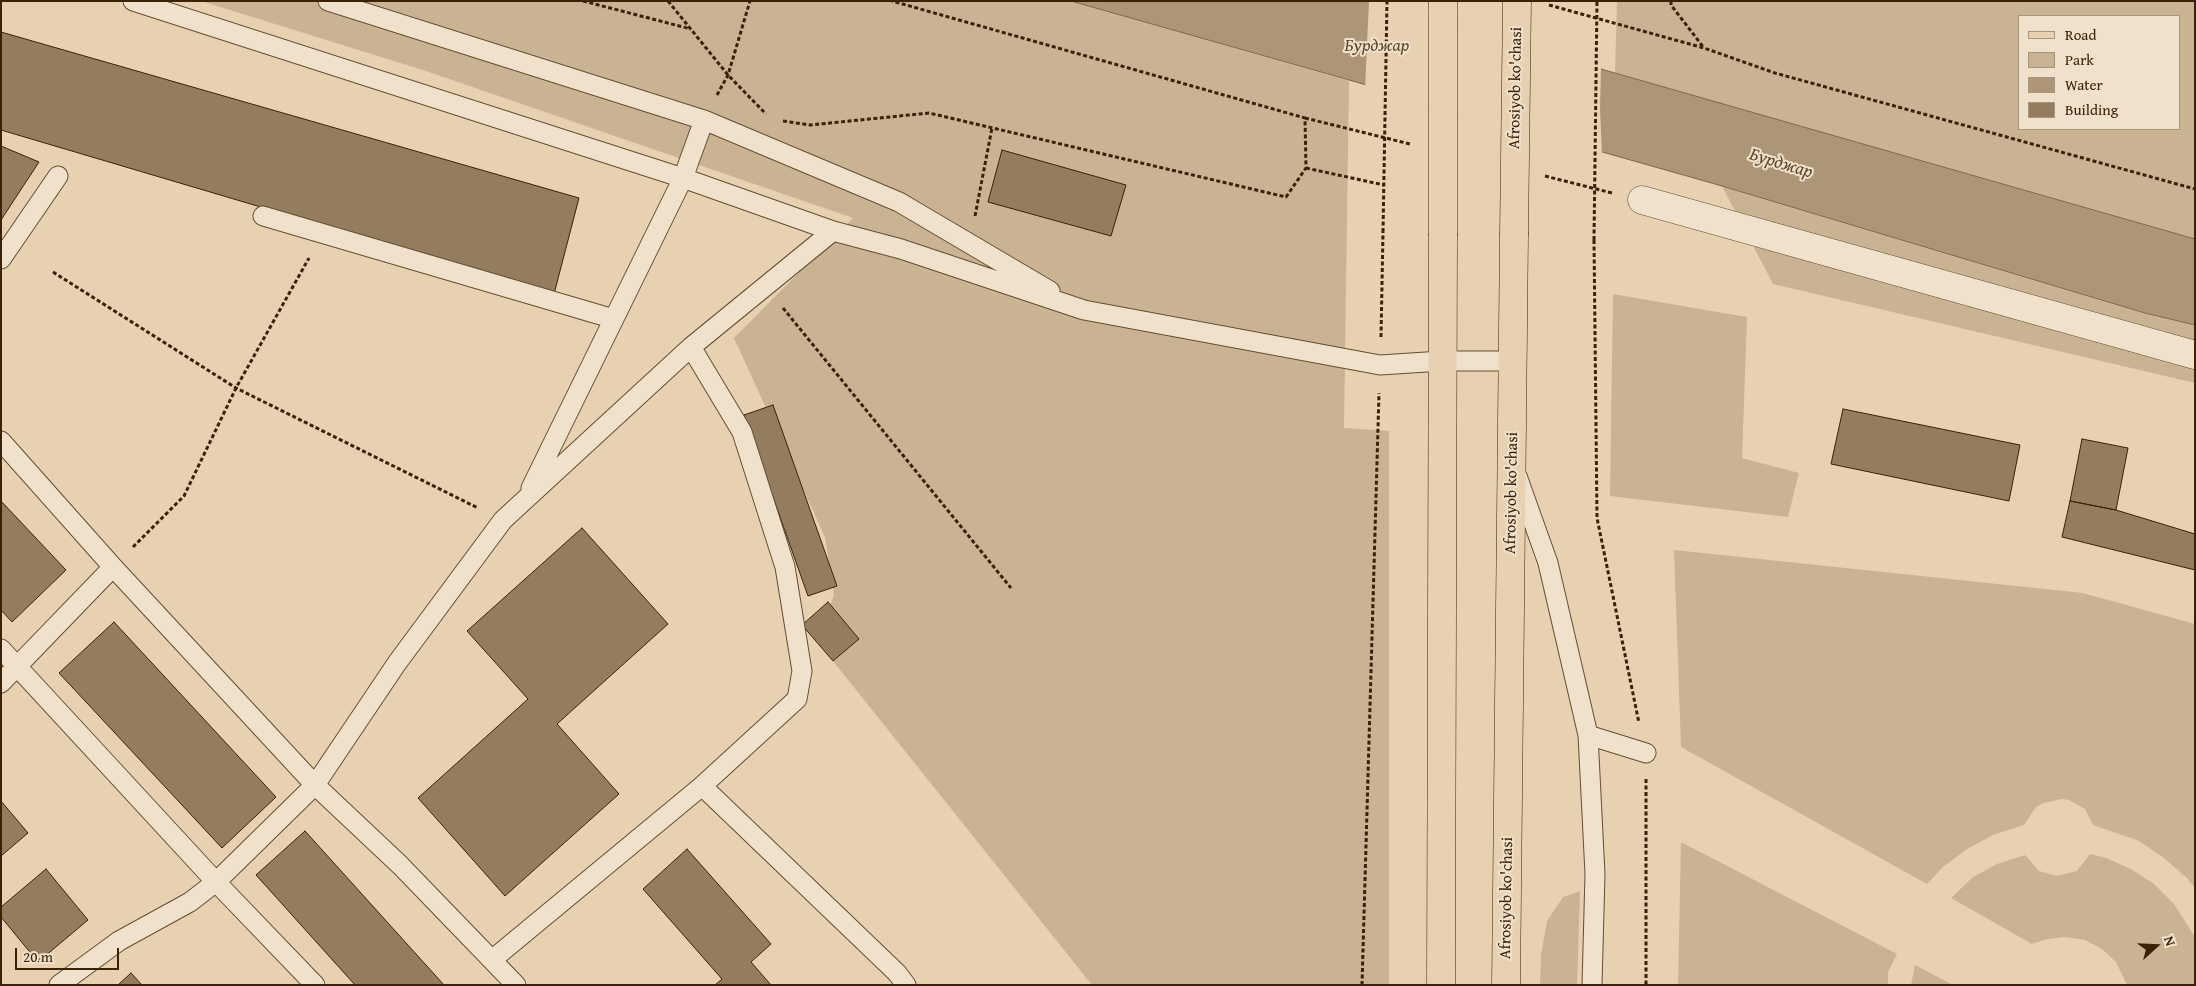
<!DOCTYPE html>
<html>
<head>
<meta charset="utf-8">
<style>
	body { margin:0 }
	#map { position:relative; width:2196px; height:986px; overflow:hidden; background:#e7d1b0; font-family:"Gentium Book Plus",serif }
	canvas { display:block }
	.frame { position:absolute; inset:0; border:2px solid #3b2207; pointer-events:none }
	.legend { position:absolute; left:2018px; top:15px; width:162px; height:115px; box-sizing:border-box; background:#efe1cc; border:1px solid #a7957d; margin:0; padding:6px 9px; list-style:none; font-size:15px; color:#3b2207 }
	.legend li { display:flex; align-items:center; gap:10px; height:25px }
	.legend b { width:25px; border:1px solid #a7957d }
	.north { position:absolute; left:2131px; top:921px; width:50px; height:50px; -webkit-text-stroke:4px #efe1cc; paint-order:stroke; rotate:70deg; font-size:14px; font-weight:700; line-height:20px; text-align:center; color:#3b2207 }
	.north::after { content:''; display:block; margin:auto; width:18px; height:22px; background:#3b2207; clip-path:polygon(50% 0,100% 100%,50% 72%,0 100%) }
	.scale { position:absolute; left:15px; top:948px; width:104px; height:22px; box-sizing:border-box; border:2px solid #3b2207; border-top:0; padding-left:6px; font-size:15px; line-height:18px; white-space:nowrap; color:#3b2207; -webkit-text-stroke:4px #efe1cc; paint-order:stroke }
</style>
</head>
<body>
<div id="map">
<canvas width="2196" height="986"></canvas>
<div class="frame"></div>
<ul class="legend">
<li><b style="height:6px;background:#e7d1b0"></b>Road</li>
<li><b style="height:14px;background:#cab393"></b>Park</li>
<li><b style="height:14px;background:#ad9677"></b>Water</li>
<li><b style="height:14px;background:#947d5f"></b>Building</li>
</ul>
<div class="north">N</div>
<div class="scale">20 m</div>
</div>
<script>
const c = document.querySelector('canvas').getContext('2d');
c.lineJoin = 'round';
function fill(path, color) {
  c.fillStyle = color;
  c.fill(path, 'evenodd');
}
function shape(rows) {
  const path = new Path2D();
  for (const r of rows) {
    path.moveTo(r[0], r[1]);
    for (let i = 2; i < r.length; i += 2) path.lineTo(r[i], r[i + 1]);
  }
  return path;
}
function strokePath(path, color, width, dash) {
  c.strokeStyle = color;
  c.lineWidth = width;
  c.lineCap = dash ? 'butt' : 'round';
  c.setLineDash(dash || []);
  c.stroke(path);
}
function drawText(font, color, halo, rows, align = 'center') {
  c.font = font + ' "Gentium Book Plus",serif';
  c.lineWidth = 4;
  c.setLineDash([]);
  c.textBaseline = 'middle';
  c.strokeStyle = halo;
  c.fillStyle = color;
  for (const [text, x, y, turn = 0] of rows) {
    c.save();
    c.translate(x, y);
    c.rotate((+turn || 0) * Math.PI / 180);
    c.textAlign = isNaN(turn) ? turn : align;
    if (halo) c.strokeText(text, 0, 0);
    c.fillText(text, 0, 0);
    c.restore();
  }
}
const green = shape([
	[201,1,1071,1,1349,81,1344,428,1389,431,1389,985,1092,985,817,641,834,595,825,537,734,338,853,218,426,71],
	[1617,1,2195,1,2195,239,1615,73],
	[2020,16,2180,16,2180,129,2020,129],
	[1722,186,2145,313,2195,325,2195,383,1773,284],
	[1613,294,1747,317,1742,458,1799,473,1788,517,1610,496],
	[1674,550,2083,593,2195,624,2195,888,2187,878,2164,858,2139,841,2093,825,2085,809,2069,800,2061,799,2044,803,2036,807,2024,825,1993,835,1967,849,1943,867,1927,884,1681,747],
	[1681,842,1897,954,1888,972,1888,985,1678,985],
	[2090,854,2106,858,2131,869,2154,884,2174,904,2195,937,2195,985,2127,985,2116,962,2102,949,2085,940,2066,937,2047,939,2032,944,1951,898,1973,877,1997,864,2025,855,2039,871,2057,876,2077,871],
	[1580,891,1577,985,1540,985,1541,955,1547,921,1563,897],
	[1915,965,1953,985,1911,985]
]);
const water = shape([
	[1071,1,1375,1,1601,69,2195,239,2195,325,2145,313,1722,186,1071,1]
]);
const pier = shape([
	[1369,1,1384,1,1601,67,1600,108,1602,155,1365,89]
]);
const building = shape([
	[1,32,579,198,554,294,1,130,1,32],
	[1,146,39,162,1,220,1,146],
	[1002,150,1126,185,1111,236,988,202,1002,150],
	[773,405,837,586,808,596,744,415,773,405],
	[1843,409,2020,445,2009,501,1831,464,1843,409],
	[2082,439,2128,448,2116,510,2070,501,2082,439],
	[1,501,66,570,12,622,1,610,1,501],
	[2070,501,2116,510,2195,534,2195,570,2062,537,2070,501],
	[582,528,668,624,557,724,619,794,505,896,418,798,528,699,467,631,582,528],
	[828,602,859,639,833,661,802,625,828,602],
	[114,622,276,797,222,848,59,673,114,622],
	[1,801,28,833,1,856,1,801],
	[305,831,444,985,355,985,256,875,305,831],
	[687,849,771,944,751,962,771,985,715,985,722,979,643,889,687,849],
	[46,869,88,920,38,962,1,917,1,907,46,869],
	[131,973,142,985,118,985,131,973]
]);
const path = shape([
	[583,1,691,29],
	[668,1,728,75,766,114],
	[1671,1,1671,5,1704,48],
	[1549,5,1704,48,1775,73,2195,189],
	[717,95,728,75,750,1],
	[1305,118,1410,144],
	[783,121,810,125,929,113,1286,197,1306,168,1305,118,892,1],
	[1306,168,1384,185],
	[1545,176,1612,193],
	[975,216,992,128],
	[1594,240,1597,518,1639,723],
	[53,272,236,388,478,508],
	[783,308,1011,588],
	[1381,337,1383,232],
	[133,547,184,496,236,388,309,258],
	[1646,779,1646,985],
	[1362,985,1379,393]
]);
const lane = shape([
	[133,1,683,178,833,231],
	[328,1,704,120,899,202,1050,291],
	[263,216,614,319],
	[1,259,58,176],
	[691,347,742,432,785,567,802,671,797,699,702,786],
	[1,441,113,567,315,785,216,882,190,902,119,941,59,985],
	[1517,476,1548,563,1588,735,1595,874,1592,985],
	[531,488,683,178,704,120],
	[1,649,216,882,315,985],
	[1,683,113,567],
	[1588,735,1646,753],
	[493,959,702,786,897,973,906,985],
	[516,985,400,865,315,785,397,663,503,520,691,347,833,231,901,249,1084,310,1380,365,1442,361,1513,361]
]);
const street = shape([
	[1642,200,2195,355]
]);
const primary = shape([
	[1441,985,1443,236],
	[1506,985,1514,235]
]);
const pathBridge = shape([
	[1383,232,1387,1],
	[1594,240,1597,1]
]);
const primaryBridge = shape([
	[1514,235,1517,1],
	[1443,236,1443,1]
]);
const streetNames = [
	["Afrosiyob ko'chasi",1516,88,-89],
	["Afrosiyob ko'chasi",1512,493,-89],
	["Afrosiyob ko'chasi",1507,898,-89]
];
const waterNames = [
	["Бурджар",1377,46],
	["Бурджар",1781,164,17]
];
fill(green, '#cab393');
fill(water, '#ad9677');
strokePath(water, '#7f684a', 1);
fill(pier, '#e7d1b0');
fill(building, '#947d5f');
strokePath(building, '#3b2207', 1);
strokePath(lane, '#664e31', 21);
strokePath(street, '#664e31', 29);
strokePath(primary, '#3b2207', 29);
strokePath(path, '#3b2207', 3, [4, 2.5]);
strokePath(lane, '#efe1cc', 19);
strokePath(street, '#efe1cc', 28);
strokePath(primary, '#e7d1b0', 28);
strokePath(primaryBridge, '#3b2207', 29, []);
strokePath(pathBridge, '#3b2207', 3, [4, 2.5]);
strokePath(primaryBridge, '#e7d1b0', 28);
drawText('16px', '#3b2207', '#efe1cc', streetNames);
drawText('italic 18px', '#5d4529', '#efe1cc', waterNames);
</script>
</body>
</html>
